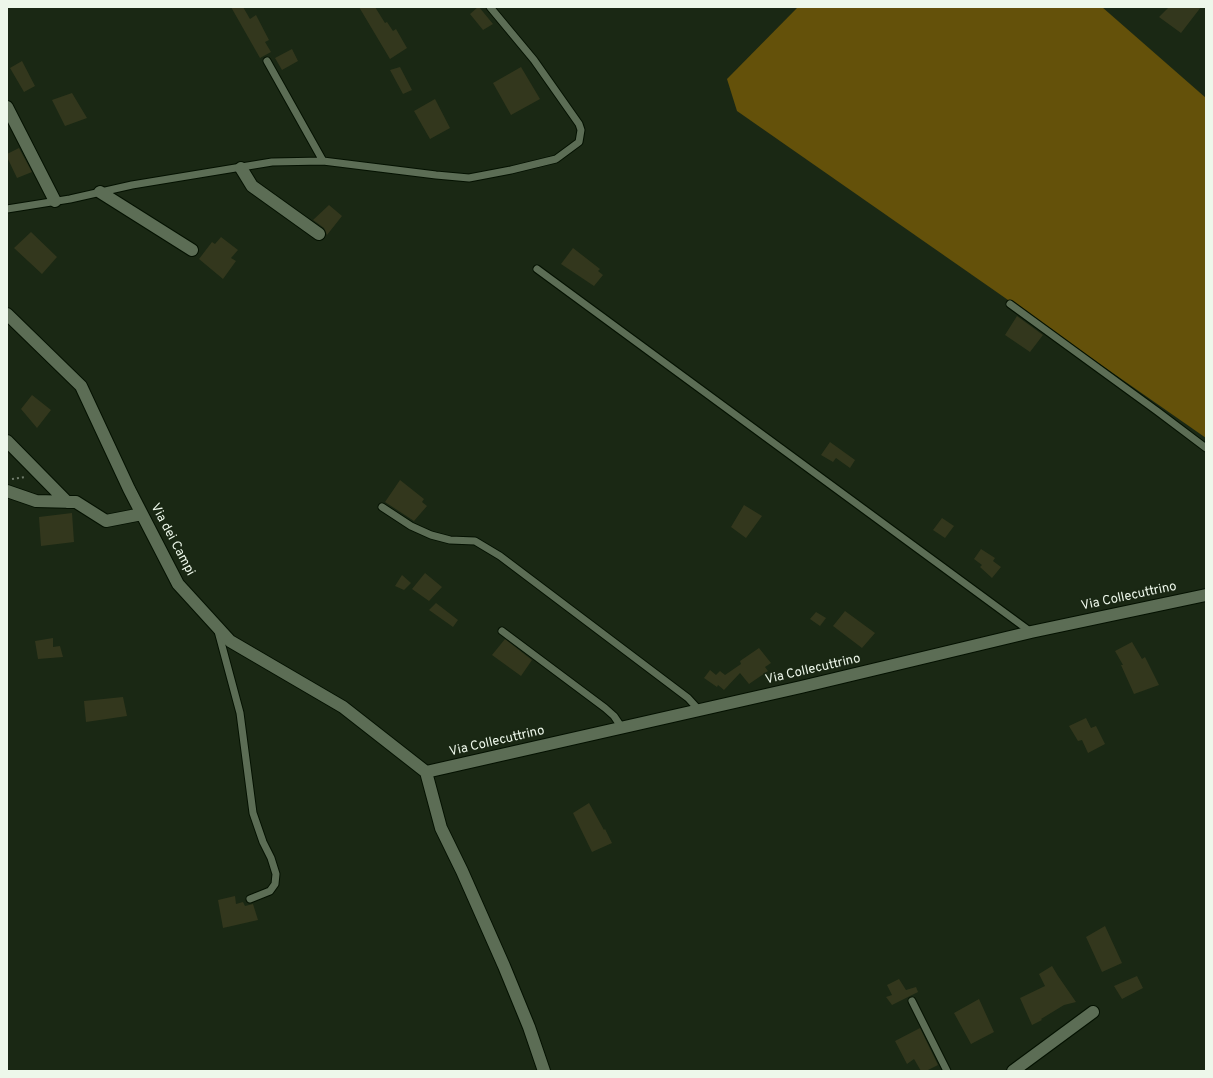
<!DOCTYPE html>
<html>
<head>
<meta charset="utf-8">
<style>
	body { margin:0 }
	#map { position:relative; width:1213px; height:1078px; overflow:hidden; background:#1a2814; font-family:Overpass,sans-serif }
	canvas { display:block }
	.frame { position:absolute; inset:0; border:8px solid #edf7ea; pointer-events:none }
</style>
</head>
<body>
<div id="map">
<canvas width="1213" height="1078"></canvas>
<div class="frame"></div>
</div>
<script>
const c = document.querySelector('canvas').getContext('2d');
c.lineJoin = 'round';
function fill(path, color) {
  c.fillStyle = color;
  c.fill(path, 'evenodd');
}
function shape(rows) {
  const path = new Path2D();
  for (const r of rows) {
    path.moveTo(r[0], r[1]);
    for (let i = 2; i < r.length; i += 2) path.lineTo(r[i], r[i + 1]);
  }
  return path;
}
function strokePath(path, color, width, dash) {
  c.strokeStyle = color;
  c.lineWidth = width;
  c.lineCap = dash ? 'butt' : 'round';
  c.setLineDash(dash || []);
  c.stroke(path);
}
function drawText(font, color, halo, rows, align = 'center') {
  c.font = font + ' Overpass,sans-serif';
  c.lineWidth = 3.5;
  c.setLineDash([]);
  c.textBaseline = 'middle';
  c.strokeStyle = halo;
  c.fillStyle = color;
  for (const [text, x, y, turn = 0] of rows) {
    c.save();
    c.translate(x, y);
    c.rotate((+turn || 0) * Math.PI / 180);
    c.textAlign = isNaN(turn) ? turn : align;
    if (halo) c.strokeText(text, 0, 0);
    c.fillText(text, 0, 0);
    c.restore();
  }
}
const forest = shape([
	[798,7,1102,7,1206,98,1206,438,737,111,727,79]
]);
const building = shape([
	[231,7,243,7,250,19,256,15,269,40,265,42,271,52,260,58],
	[359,7,375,7,385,23,387,22,393,31,396,29,407,48,390,59],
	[478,7,479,7,493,24,483,30,470,14],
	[1169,7,1201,7,1181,33,1159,17],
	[292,49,298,61,282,70,275,58],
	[22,61,35,86,24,92,10,68],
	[400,67,412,90,403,94,390,70],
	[521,67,540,99,511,115,493,83],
	[72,93,87,118,65,126,52,100],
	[435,99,450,128,430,139,414,111],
	[19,148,32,172,17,178,7,157,7,154],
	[329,205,342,216,327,235,324,228,313,220],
	[31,232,57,257,42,274,14,248],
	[221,237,238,250,231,258,236,261,223,279,199,259,212,242,215,244],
	[573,248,600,269,598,271,603,275,594,286,561,264],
	[1017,316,1043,335,1030,352,1005,335],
	[32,395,51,410,37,428,21,409],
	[830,442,855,460,850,468,836,458,833,462,821,455],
	[400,480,424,499,422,502,427,506,414,521,385,502],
	[744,505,762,516,746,538,731,527],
	[72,513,74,542,41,546,39,517],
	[942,518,954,526,945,538,933,530],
	[981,549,995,558,993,561,1001,567,992,578,980,567,982,565,974,559],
	[425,573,442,587,429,601,412,589],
	[402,575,411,583,404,590,395,586],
	[436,603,458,620,453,627,429,610],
	[845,611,875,633,862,648,833,626],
	[816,612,826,618,820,626,810,619],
	[53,638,53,647,60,646,63,657,38,659,35,641],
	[505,639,532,660,521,676,492,655],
	[1132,642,1142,659,1145,657,1159,685,1134,694,1121,665,1123,665,1115,651],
	[759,648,771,663,765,667,768,671,749,684,740,673,724,690,718,685,717,687,704,678,710,670,716,675,720,671,725,675,741,664,740,661],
	[123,697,127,716,86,722,84,701],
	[1086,718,1091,728,1096,726,1105,744,1088,753,1082,740,1078,741,1069,726],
	[589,803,604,830,605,829,612,843,592,852,573,813],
	[235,896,236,904,243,902,245,906,253,904,258,920,223,928,218,900],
	[1105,926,1122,963,1102,972,1086,937],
	[1052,966,1058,976,1076,1002,1064,1005,1041,1019,1042,1020,1032,1025,1020,998,1045,986,1039,974],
	[1137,976,1143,988,1122,999,1114,986],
	[899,979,906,990,916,987,918,992,892,1005,886,997,892,995,887,985],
	[979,999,994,1032,971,1044,954,1013],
	[920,1028,938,1065,926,1071,921,1071,914,1059,907,1064,895,1041]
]);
const path = shape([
	[12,479,25,477]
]);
const lane = shape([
	[267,61,323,161],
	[7,209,70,199,132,185,272,162,323,161,436,175,469,178,511,170,556,159,579,142,581,130,579,124,534,60,490,7],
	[537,269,1031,632],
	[1010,304,1157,411,1206,448],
	[382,507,411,526,431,535,450,540,475,541,500,556,688,698,699,710],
	[218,631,240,713,253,813,263,842,271,858,276,874,275,884,270,891,250,899],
	[502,631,605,708,614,716,622,728],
	[912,1001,947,1071]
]);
const street = shape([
	[7,107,55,201],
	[241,168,252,186,319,234],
	[100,192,192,250],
	[7,314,81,386,129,489,178,584,230,641,343,707,426,772],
	[7,441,67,502],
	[7,491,36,501,76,502,106,521,142,514],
	[426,772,801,687,1031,632,1206,595],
	[426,772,441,828,462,871,504,966,529,1027,544,1071],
	[1013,1071,1093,1012]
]);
const streetNames = [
	["Via dei Campi",172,540,62],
	["Via Collecuttrino",1129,597,-12],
	["Via Collecuttrino",813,670,-13],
	["Via Collecuttrino",497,742,-13]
];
fill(forest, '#64510a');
fill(building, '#33371d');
strokePath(lane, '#041101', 9);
strokePath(street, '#041101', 14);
strokePath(path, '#717d6c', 2, [2, 3]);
strokePath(lane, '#5c6d55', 7);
strokePath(street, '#5c6d55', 12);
drawText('13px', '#edf7ea', '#1a2814', streetNames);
</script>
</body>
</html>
